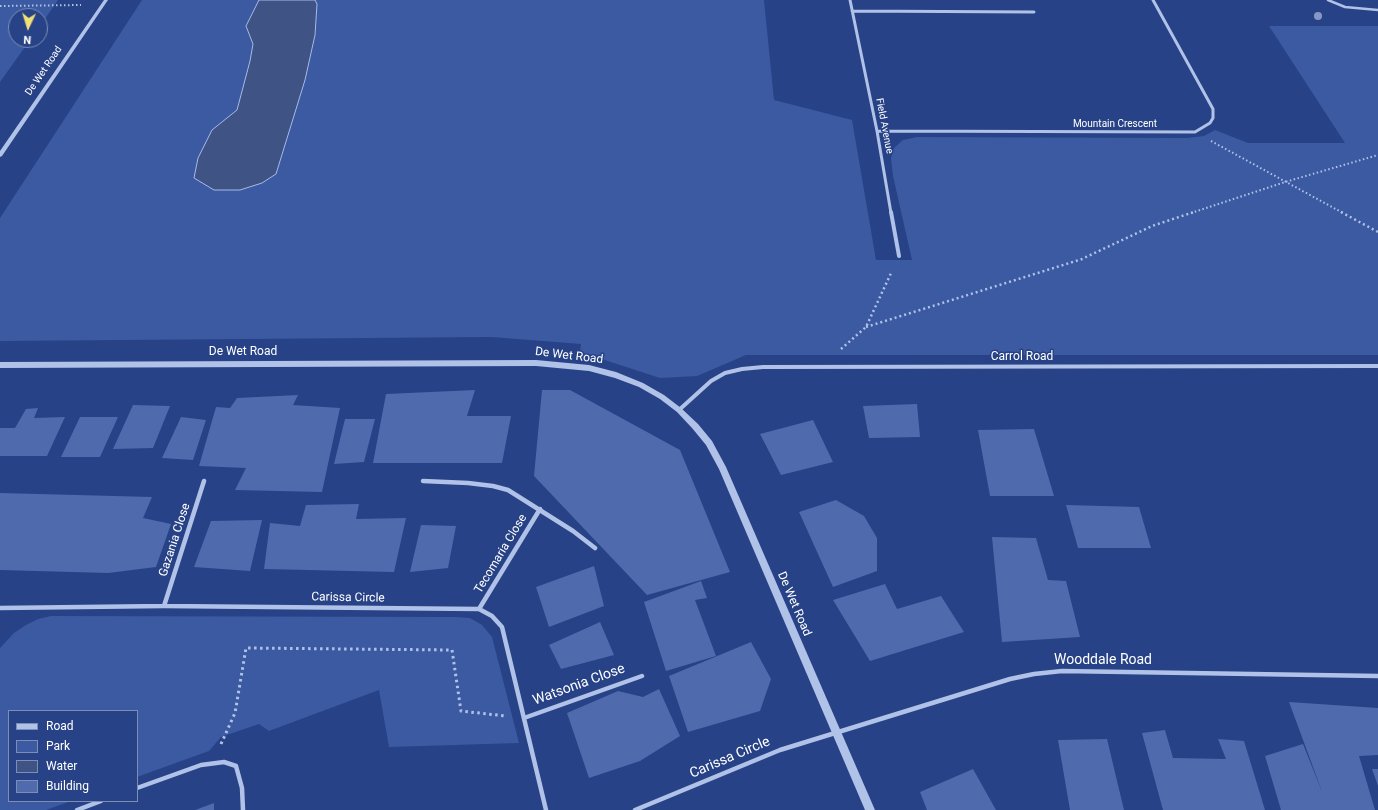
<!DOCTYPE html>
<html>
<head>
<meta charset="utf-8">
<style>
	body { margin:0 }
	#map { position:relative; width:1378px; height:810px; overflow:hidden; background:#274286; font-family:Roboto,sans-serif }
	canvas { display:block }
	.legend { position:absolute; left:8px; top:710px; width:130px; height:92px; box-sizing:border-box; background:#274286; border:1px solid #7d8eb6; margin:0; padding:5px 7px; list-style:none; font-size:12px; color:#fff }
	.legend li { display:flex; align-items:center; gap:8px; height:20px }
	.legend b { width:20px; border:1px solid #7d8eb6 }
	.north { position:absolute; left:8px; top:8px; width:40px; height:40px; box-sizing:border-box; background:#274286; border:1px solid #7d8eb6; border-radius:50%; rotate:184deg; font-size:11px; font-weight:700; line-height:16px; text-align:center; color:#fff }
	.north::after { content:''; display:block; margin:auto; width:14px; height:18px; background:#f1df77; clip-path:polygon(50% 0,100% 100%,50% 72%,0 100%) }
</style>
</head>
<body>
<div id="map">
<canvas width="1378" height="810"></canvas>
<ul class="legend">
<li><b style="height:5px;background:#b1c2e8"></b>Road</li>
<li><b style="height:11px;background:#3b5aa2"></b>Park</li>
<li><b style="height:11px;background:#3f5384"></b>Water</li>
<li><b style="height:11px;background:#4f6bad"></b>Building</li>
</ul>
<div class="north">N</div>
</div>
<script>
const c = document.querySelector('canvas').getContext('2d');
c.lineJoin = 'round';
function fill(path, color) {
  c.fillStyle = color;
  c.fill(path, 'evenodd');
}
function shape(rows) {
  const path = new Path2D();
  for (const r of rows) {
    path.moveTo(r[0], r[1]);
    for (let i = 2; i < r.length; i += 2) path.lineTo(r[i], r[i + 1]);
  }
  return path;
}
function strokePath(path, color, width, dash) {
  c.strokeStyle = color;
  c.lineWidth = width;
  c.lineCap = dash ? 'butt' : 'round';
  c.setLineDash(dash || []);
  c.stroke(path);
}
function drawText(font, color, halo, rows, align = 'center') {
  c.font = font + ' Roboto,sans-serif';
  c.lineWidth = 3;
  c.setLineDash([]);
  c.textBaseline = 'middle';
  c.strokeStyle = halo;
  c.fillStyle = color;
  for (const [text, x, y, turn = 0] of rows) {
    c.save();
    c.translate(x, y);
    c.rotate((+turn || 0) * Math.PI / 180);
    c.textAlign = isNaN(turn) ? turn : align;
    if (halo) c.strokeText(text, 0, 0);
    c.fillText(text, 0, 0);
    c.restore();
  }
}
const green = shape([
	[0,0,58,0,40,26,40,16,16,16,16,40,30,40,0,82],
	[142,0,764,0,774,100,852,120,876,260,912,260,893,176,891,158,894,148,903,140,917,137,1187,138,1204,136,1215,130,1248,143,1345,143,1269,26,1378,26,1378,355,746,355,697,376,660,378,580,352,581,344,491,337,0,341,0,218],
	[51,616,455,617,470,618,482,625,492,637,519,743,389,747,379,690,269,731,259,724,221,737,209,751,137,777,137,711,9,711,9,801,71,801,46,810,0,810,0,648,14,633,26,625,38,619]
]);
const water = shape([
	[259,0,315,0,317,4,315,35,305,80,276,174,262,183,240,190,214,190,194,178,198,158,212,130,237,110,250,61,253,44,246,26,259,0]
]);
const building = shape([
	[475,390,467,416,511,416,502,463,373,463,386,394],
	[542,390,570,390,680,450,730,572,647,595,534,476],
	[298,395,293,405,340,408,322,492,235,490,246,468,199,466,216,407,230,408,237,398],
	[917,404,920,437,869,438,863,406],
	[133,405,170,406,153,448,113,449],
	[38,408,34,418,65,417,47,456,0,456,0,428,15,428,26,409],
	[80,417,118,417,100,457,61,457],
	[181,417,206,420,193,460,162,458],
	[345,419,375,419,364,462,334,464],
	[813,420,833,462,781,475,760,434],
	[1034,429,1054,496,990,496,978,430],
	[0,493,152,497,143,518,171,524,156,567,108,573,0,570],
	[836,500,864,516,877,538,877,571,833,587,799,512],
	[359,504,356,519,406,518,394,572,264,569,270,523,300,526,306,505],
	[1066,505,1139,507,1151,548,1078,548],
	[262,520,250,571,194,567,211,521],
	[421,525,456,526,448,568,410,572],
	[992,537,1036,538,1048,580,1066,581,1080,637,1002,642],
	[594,566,604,606,549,627,536,587],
	[701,581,707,598,695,600,716,656,666,671,644,602],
	[885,584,897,609,941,596,964,632,870,661,833,600],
	[600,622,614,655,561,669,549,645],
	[751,642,771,679,760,711,688,732,669,676],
	[659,689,680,736,640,761,589,778,567,713,618,691,643,697],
	[1289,702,1378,708,1378,755,1359,756,1375,810,1281,810,1265,756,1303,744,1323,794],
	[1165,730,1173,758,1226,759,1218,739,1244,741,1265,810,1163,810,1142,733],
	[1107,739,1124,810,1070,810,1058,740],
	[973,769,996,810,927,810,920,792],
	[1372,769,1378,769,1378,786],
	[214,803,214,810,195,810]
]);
const pathFar2 = shape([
	[0,6,81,5],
	[1211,141,1343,213],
	[1191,213,1285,182,1378,155]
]);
const pathFar1 = shape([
	[1341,212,1378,232],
	[866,327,1082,259,1152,226,1194,212],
	[841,349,866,327,892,271]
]);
const path = shape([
	[221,744,235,713,246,648,452,650,461,711,506,716]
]);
const service = shape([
	[1328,0,1345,7,1378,10]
]);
const minorFar2 = shape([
	[850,0,877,131,891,213],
	[852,11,1034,12],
	[877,131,1195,132,1210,123,1213,118,1213,109,1153,0]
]);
const minorFar1 = shape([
	[891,212,899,256],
	[679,410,711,381,725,373,742,369,763,367,1378,366]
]);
const minor = shape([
	[423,481,468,483,493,486,508,490,573,531,595,548],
	[164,606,204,481],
	[0,608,164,606,479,609,492,616,502,627,546,810],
	[479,609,540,509],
	[524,718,642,676],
	[137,788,201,765,224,762,236,766,242,788,243,810],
	[77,810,101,801],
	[635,810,780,750,1010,679,1034,674,1062,671,1378,676]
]);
const tertiary = shape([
	[104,0,108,0,2,156,0,157,0,151,104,0],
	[536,360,589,365,616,372,643,383,664,395,681,408,698,424,712,441,726,467,875,810,865,810,719,469,706,445,692,428,677,412,660,399,639,387,615,378,589,371,536,366,0,368,0,362,536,360]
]);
const trees = [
	[1318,16]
];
const farStreetnames = [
	["De Wet Road",44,71,-56],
	["Mountain Crescent",1115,124],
	["Field Avenue",884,126,79]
];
const streetNames = [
	["De Wet Road",243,352],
	["De Wet Road",569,356,7],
	["Carrol Road",1022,357],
	["Gazania Close",175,540,-72],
	["Tecomaria Close",501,554,-59],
	["Carissa Circle",348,598,1],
	["De Wet Road",794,604,67]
];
const nearStreetnames = [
	["Wooddale Road",1103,660],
	["Watsonia Close",579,685,-20],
	["Carissa Circle",730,758,-23]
];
fill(green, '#3b5aa2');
fill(water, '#3f5384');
strokePath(water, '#a6bbe8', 1);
fill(building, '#4f6bad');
strokePath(pathFar2, '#b1c2e8', 2, [1.5, 2.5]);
strokePath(pathFar1, '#b1c2e8', 2.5, [2, 3]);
strokePath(path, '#b1c2e8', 3, [2.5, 3.5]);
strokePath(service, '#b1c2e8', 2.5);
strokePath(minorFar2, '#b1c2e8', 3);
strokePath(minorFar1, '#b1c2e8', 4);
strokePath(minor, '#b1c2e8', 4.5);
fill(tertiary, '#b1c2e8');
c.fillStyle = '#8798c4';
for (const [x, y] of trees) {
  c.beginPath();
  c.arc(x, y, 4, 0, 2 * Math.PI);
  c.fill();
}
drawText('10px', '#fff', '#274286', farStreetnames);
drawText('12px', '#fff', '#274286', streetNames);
drawText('14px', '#fff', '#274286', nearStreetnames);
</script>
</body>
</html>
